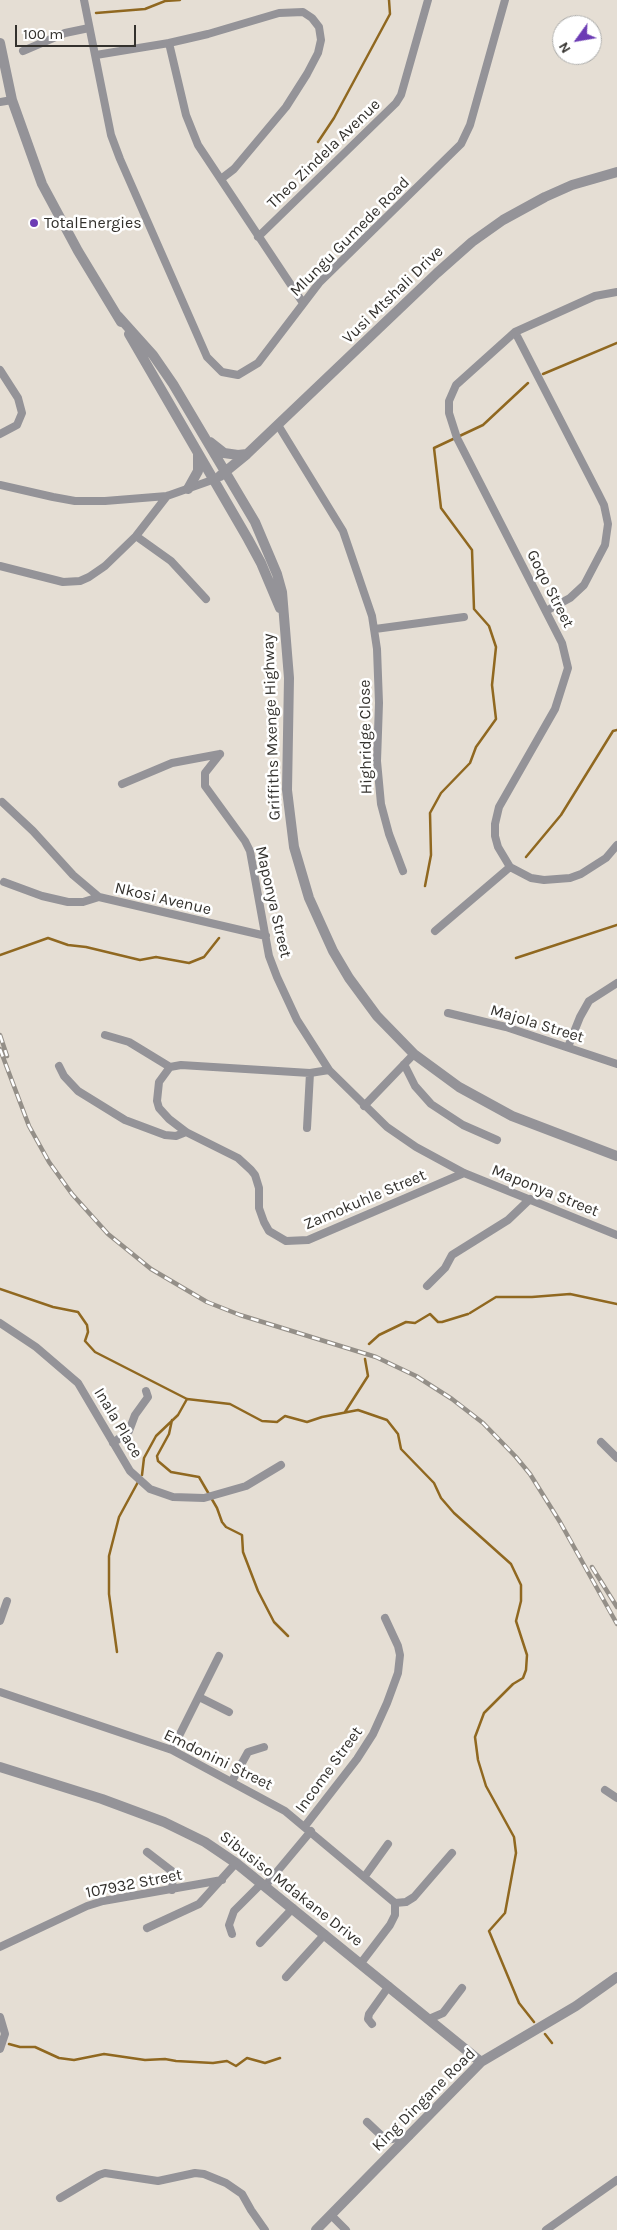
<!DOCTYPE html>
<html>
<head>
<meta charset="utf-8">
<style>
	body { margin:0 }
	#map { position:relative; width:617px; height:2230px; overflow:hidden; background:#e5ded4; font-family:Karla,sans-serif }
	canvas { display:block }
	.north { position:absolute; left:552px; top:15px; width:50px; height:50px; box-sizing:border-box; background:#fff; border:1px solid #adadab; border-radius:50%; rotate:238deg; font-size:14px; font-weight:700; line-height:20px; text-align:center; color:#33312d }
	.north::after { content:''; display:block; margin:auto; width:18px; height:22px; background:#6c3cb4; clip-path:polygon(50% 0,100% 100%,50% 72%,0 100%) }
	.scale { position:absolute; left:15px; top:25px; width:121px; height:22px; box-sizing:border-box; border:2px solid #33312d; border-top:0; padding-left:6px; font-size:15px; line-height:18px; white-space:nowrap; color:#33312d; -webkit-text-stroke:4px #fff; paint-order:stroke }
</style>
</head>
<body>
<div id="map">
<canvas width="617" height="2230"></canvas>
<div class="north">N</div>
<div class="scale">100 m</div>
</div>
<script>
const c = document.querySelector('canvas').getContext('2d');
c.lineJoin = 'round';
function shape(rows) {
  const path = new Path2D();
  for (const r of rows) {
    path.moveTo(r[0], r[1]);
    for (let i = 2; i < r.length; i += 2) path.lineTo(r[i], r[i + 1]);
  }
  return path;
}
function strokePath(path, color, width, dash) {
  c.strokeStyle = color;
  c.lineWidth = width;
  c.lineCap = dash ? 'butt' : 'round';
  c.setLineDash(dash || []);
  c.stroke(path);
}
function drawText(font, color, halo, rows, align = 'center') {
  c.font = font + ' Karla,sans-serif';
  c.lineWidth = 5;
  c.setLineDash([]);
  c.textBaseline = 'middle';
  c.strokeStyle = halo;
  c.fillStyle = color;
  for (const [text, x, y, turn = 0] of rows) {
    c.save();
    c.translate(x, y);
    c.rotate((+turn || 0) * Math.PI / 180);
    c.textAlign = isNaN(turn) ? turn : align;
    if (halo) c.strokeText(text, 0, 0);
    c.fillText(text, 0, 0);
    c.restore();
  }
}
const stream = shape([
	[96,13,145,9,165,1,180,0],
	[318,142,334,118,390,14,389,0],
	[543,374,617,343],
	[526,857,561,815,613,731,617,730],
	[425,886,431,855,430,813,441,793,470,763,476,747,496,719,492,685,496,647,489,626,474,609,472,550,441,508,434,448,483,425,528,383],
	[0,955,48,938,68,945,86,947,140,960,156,957,189,963,204,957,219,938],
	[516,958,617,925],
	[0,1289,53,1307,78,1312,87,1325,88,1332,85,1341,95,1352,187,1399,230,1404,262,1421,277,1422,285,1416,307,1422,322,1417,358,1410,387,1420,398,1434,401,1449,434,1483,441,1498,454,1513,511,1564,521,1585,521,1601,516,1621,527,1655,526,1670,523,1678,513,1684,484,1713,475,1737,478,1760,486,1786,514,1837,516,1853,505,1913,489,1931,519,2003,534,2022],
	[470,1313,496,1297,532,1297,570,1294,617,1304],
	[369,1344,379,1335,406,1322,415,1323,430,1314,438,1322,442,1322,468,1314],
	[345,1412,368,1376,365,1359],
	[172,1420,169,1434,157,1456,158,1461,171,1472,199,1477,217,1508,222,1522,226,1527,242,1535,243,1552,258,1591,274,1622,288,1636],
	[142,1475,144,1458,156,1436,178,1415,187,1399],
	[117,1652,109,1594,109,1556,119,1517,138,1482],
	[545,2034,552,2043],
	[9,2044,20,2047,35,2047,59,2058,74,2060,104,2054,145,2060,165,2059,176,2061,213,2063,227,2061,236,2066,247,2058,265,2063,280,2058]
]);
const minor = shape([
	[84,0,111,135,120,159,207,357,222,372,238,375,258,363,319,283,461,144,470,125,505,0],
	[169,43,186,115,198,145,303,303],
	[23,51,65,33,89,28],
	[96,55,169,43,208,34,279,13,303,12,312,18,319,27,321,40,318,53,307,74,286,107,234,169,221,179],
	[0,102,12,100],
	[258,237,396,103,401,95,428,0],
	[617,292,595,296,515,332,456,385,449,401,449,413,457,438,562,643,568,668,555,709,499,807,495,824,495,836,498,847,510,867,531,878,544,880,570,878,581,874,606,858,617,845],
	[515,332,598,493,604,505,608,524,605,545,584,585,570,598,546,611],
	[0,370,18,398,22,413,17,425,0,434],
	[278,425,343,531,372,616,377,649,379,703,377,761,381,804,389,834,403,871],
	[0,485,53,497,75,501,105,501,167,496,215,479],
	[136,536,171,561,206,599],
	[0,566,63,582,80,581,89,577,105,566,136,536,167,496],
	[375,629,464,617],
	[220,754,205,773,205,786,245,841,250,851,269,956,277,977,297,1020,329,1070,387,1127,416,1147,464,1173,617,1235],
	[122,784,172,763,220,754],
	[2,802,33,831,73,875,99,897,266,936],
	[4,882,42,896,68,902,83,902,99,897],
	[435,931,510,867],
	[448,1013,506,1027,617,1064],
	[105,1035,129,1042,170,1067],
	[568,1047,580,1017,589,1001,617,983],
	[404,1064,415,1086,431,1104,463,1125,497,1140],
	[59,1066,64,1076,78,1091,125,1120,165,1135,176,1136,186,1132],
	[329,1070,310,1073,181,1065,170,1067,159,1082,157,1101,159,1108,169,1119,186,1132,238,1158,251,1170,255,1175,259,1188,259,1208,264,1222,269,1231,286,1241,308,1240,464,1173],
	[364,1106,414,1054],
	[307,1128,310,1073],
	[427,1286,445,1268,452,1255,508,1220,530,1199],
	[0,1323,36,1347,78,1383,130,1471,150,1489,173,1497,204,1498,246,1486,281,1465],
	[601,1442,617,1458],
	[113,1443,129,1431,135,1415,148,1397,146,1391],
	[0,1621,7,1601],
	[0,1692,172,1750,285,1811,395,1903,395,1915,390,1925,361,1963],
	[199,1697,229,1712],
	[172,1750,219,1656],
	[232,1781,248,1752,264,1747],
	[605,1790,617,1798],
	[305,1826,357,1759,373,1734,387,1703,398,1673,400,1655,398,1646,385,1618],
	[147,1852,173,1872,172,1890],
	[365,1876,388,1844],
	[265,1886,311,1831],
	[395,1903,406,1902,414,1897,452,1853],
	[147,1928,199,1904,236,1863],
	[232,1934,229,1925,234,1911,262,1883],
	[260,1943,293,1908],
	[0,1947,87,1906,103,1901,222,1880],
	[286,1977,325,1934],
	[0,2017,5,2034,0,2049],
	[429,2019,443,2013,462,1988],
	[372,2024,368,2019,369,2014,389,1986],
	[367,2122,386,2140,409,2136],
	[60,2198,99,2175,105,2173,158,2181,195,2173,204,2174,226,2183,242,2194,251,2210,265,2230],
	[331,2215,346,2230],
	[546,2230,617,2180]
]);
const tertiary = shape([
	[0,43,12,100,42,184,78,251,121,322],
	[118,316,153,355,173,384,255,522,277,574,282,592,289,678,287,790,294,847,309,898,333,951,349,978,377,1016,414,1054,459,1087,512,1116,617,1156],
	[129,334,248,539,261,563,280,608],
	[210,442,224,453,238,455,247,454],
	[220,476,247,454,437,273,472,242,503,220,545,197,572,185,617,172],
	[188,489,198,471,198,453],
	[0,1767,102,1799,164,1822,205,1842,236,1863,481,2062],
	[316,2230,481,2062,576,2006,617,1977]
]);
const rail = shape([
	[0,1035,7,1056],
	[0,1049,29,1126,49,1162,72,1194,108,1234,151,1269,207,1302,240,1315,376,1357,416,1376,452,1399,483,1423,516,1457,530,1474,560,1522,617,1624],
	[592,1567,617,1607]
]);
const markers = [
	[34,223,5,"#6c3cb4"]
];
const streetNames = [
	["Theo Zindela Avenue",324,154,-44],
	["Mlungu Gumede Road",350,237,-45],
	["Vusi Mtshali Drive",393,295,-44],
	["Goqo Street",550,589,63],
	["Griffiths Mxenge Highway",272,727,-92],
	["Highridge Close",366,737,-91],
	["Nkosi Avenue",163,899,13],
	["Maponya Street",273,902,77],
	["Majola Street",537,1024,17],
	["Maponya Street",545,1191,22],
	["Zamokuhle Street",365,1200,-23],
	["Inala Place",118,1423,59],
	["Emdonini Street",218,1760,26],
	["Income Street",329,1770,-54],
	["107932 Street",134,1884,-11],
	["Sibusiso Mdakane Drive",291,1889,38],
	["King Dingane Road",424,2100,-45]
];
const poiNames = [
	["TotalEnergies",44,223]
];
strokePath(stream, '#906820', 2.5);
strokePath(minor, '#949398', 8);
strokePath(tertiary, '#949398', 10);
strokePath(rail, '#948f88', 4.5);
strokePath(rail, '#fff', 2.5, [8]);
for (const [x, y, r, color] of markers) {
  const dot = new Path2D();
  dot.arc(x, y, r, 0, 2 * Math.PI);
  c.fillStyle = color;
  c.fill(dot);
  strokePath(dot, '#fff', 2);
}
drawText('16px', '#33312d', '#fff', streetNames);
drawText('16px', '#33312d', '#fff', poiNames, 'left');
</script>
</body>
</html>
